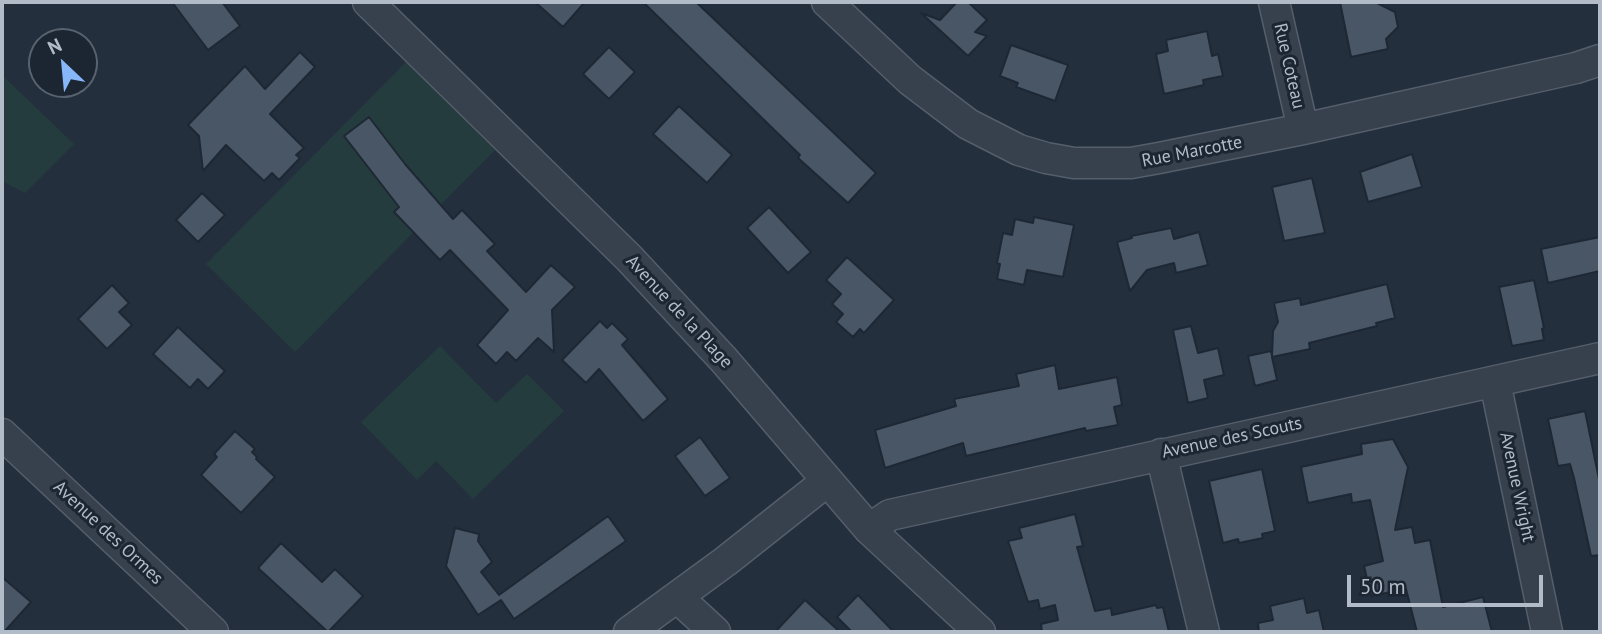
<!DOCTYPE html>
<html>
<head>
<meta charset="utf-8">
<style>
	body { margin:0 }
	#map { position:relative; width:1602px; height:634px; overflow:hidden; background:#232f3d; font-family:"PT Sans",sans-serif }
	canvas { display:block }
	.frame { position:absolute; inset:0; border:4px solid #b2bbc8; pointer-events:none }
	.north { position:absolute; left:28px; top:28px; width:70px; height:70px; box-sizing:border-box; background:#1c2632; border:2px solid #58626e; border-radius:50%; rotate:334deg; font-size:19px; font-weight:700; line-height:28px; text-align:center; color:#b2bbc8 }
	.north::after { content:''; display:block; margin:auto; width:24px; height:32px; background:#87b6f9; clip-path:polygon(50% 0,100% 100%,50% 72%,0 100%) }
	.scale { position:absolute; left:1347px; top:575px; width:196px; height:32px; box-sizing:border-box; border:4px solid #b2bbc8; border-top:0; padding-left:9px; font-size:21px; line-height:24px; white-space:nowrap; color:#b2bbc8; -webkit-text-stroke:5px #1c2632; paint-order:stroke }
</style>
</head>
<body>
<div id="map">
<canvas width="1602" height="634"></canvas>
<div class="frame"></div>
<div class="north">N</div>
<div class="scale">50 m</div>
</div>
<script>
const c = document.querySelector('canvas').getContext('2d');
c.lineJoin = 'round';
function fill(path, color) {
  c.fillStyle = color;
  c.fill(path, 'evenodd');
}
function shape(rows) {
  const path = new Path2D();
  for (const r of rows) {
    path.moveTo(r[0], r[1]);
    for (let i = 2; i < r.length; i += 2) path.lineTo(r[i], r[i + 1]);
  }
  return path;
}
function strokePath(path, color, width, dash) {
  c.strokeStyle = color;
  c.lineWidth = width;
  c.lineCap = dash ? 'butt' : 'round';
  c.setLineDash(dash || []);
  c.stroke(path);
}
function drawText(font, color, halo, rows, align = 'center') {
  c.font = font + ' "PT Sans",sans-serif';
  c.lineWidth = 6;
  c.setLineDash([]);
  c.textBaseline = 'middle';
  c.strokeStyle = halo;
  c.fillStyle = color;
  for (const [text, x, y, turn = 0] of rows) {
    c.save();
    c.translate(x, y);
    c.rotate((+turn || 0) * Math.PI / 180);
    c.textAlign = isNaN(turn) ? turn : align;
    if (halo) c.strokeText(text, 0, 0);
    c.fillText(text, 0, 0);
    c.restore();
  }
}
const green = shape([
	[406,62,495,150,295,352,206,264],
	[2,75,74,144,25,193,2,181],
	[440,346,496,403,527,374,564,411,473,499,436,461,417,480,361,422]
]);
const building = shape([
	[172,2,222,2,240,26,208,50,172,2],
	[535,2,585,2,563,27,535,2],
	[643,2,696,2,876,173,848,203,798,158,800,155,643,2],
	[957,2,968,2,987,20,975,32,987,36,968,56,921,13,940,20,957,2],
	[1340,2,1375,2,1395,12,1398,27,1386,39,1388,49,1351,57,1340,2],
	[1207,31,1212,56,1218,54,1223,76,1203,80,1204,85,1164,94,1156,54,1168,51,1166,40,1207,31],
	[1011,45,1068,65,1055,101,1016,87,1018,83,1000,76,1011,45],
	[609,47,635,72,609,99,583,74,609,47],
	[300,52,315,67,270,114,304,148,296,155,300,158,279,180,272,173,264,181,226,145,203,171,199,136,188,125,245,66,265,89,300,52],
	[679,106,732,155,707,183,653,134,679,106],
	[369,117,405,164,453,219,462,210,495,244,487,251,526,292,551,265,575,287,552,310,554,352,538,338,516,361,507,352,496,364,477,345,508,310,450,250,440,260,394,212,399,207,344,136,369,117],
	[1412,154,1422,187,1368,202,1360,172,1412,154],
	[1312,178,1325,233,1284,241,1272,187,1312,178],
	[202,193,225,215,198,242,176,220,202,193],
	[769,207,811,252,788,273,747,228,769,207],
	[1034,217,1074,225,1063,277,1027,270,1024,285,997,279,1000,264,997,263,1003,233,1012,235,1015,219,1033,223,1034,217],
	[1171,228,1174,239,1199,232,1208,265,1176,273,1174,263,1147,270,1130,291,1117,242,1132,238,1131,236,1171,228],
	[1600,237,1600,271,1548,283,1541,249,1600,237],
	[847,257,894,300,864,333,860,329,853,337,836,322,843,314,832,304,841,294,826,280,847,257],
	[1534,280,1544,328,1542,329,1544,340,1512,346,1499,287,1534,280],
	[1387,284,1395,318,1376,323,1377,326,1309,343,1310,349,1272,357,1277,380,1255,386,1248,356,1271,351,1272,356,1273,331,1278,322,1274,303,1300,298,1301,305,1387,284],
	[112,285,129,303,119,312,132,325,107,349,78,319,112,285],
	[600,321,607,328,612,323,628,339,622,345,668,399,643,421,599,369,586,383,562,360,600,321],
	[1191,326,1198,353,1218,348,1224,375,1204,380,1208,398,1188,403,1173,330,1191,326],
	[178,327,225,371,208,389,198,379,190,388,153,354,178,327],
	[1055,365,1059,389,1117,377,1122,405,1114,407,1118,425,1086,431,1085,428,966,456,963,443,885,468,875,430,956,406,954,399,1019,386,1016,374,1055,365],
	[1585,411,1600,484,1600,555,1591,556,1574,478,1570,464,1558,466,1548,419,1585,411],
	[235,431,255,449,252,452,257,457,256,459,275,477,241,513,201,475,217,457,214,454,235,431],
	[700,437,730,478,705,496,675,456,700,437],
	[1393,439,1408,467,1395,530,1412,527,1415,543,1430,540,1443,607,1483,597,1492,632,1417,632,1406,589,1371,596,1364,566,1383,561,1370,500,1352,503,1351,494,1308,503,1301,467,1362,454,1361,444,1393,439],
	[1262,469,1275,531,1262,534,1263,538,1239,543,1238,539,1223,543,1209,481,1262,469],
	[1075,514,1083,546,1077,547,1095,611,1111,608,1112,615,1156,605,1157,608,1163,607,1169,632,1042,632,1041,624,1058,620,1055,605,1040,609,1038,600,1028,602,1008,541,1022,538,1019,528,1075,514],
	[608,516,626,541,514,619,501,600,478,615,446,566,455,528,479,534,478,541,492,562,481,572,499,595,608,516],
	[281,543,322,582,335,569,363,596,328,632,258,568,281,543],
	[2,577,31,602,4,632,2,632,2,577],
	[858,595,894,632,852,632,837,617,858,595],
	[1304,598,1307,613,1319,610,1324,632,1259,632,1258,623,1273,620,1270,606,1304,598],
	[805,600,840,632,775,632,805,600]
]);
const minor = shape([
	[368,2,629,258,724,360,869,529,980,632],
	[827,2,910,80,968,124,1019,150,1046,158,1074,163,1131,163,1159,158,1303,129,1576,68,1600,60],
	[1274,2,1303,129],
	[1495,382,1547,632],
	[2,434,213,632],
	[1161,454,1204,632],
	[869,529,890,515,1600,358],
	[677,597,715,632],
	[629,632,726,561,827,481]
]);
const streetNames = [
	["Rue Coteau",1289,66,77],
	["Rue Marcotte",1192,152,-11],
	["Avenue de la Plage",679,312,47],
	["Avenue des Scouts",1232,438,-12],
	["Avenue Wright",1517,487,78],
	["Avenue des Ormes",108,533,43]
];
fill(green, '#253c3e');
fill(building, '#495666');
strokePath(building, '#1e2834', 2);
strokePath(minor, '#555e6b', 33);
strokePath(minor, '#37414d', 30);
drawText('18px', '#b2bbc8', '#1c2632', streetNames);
</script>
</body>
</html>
